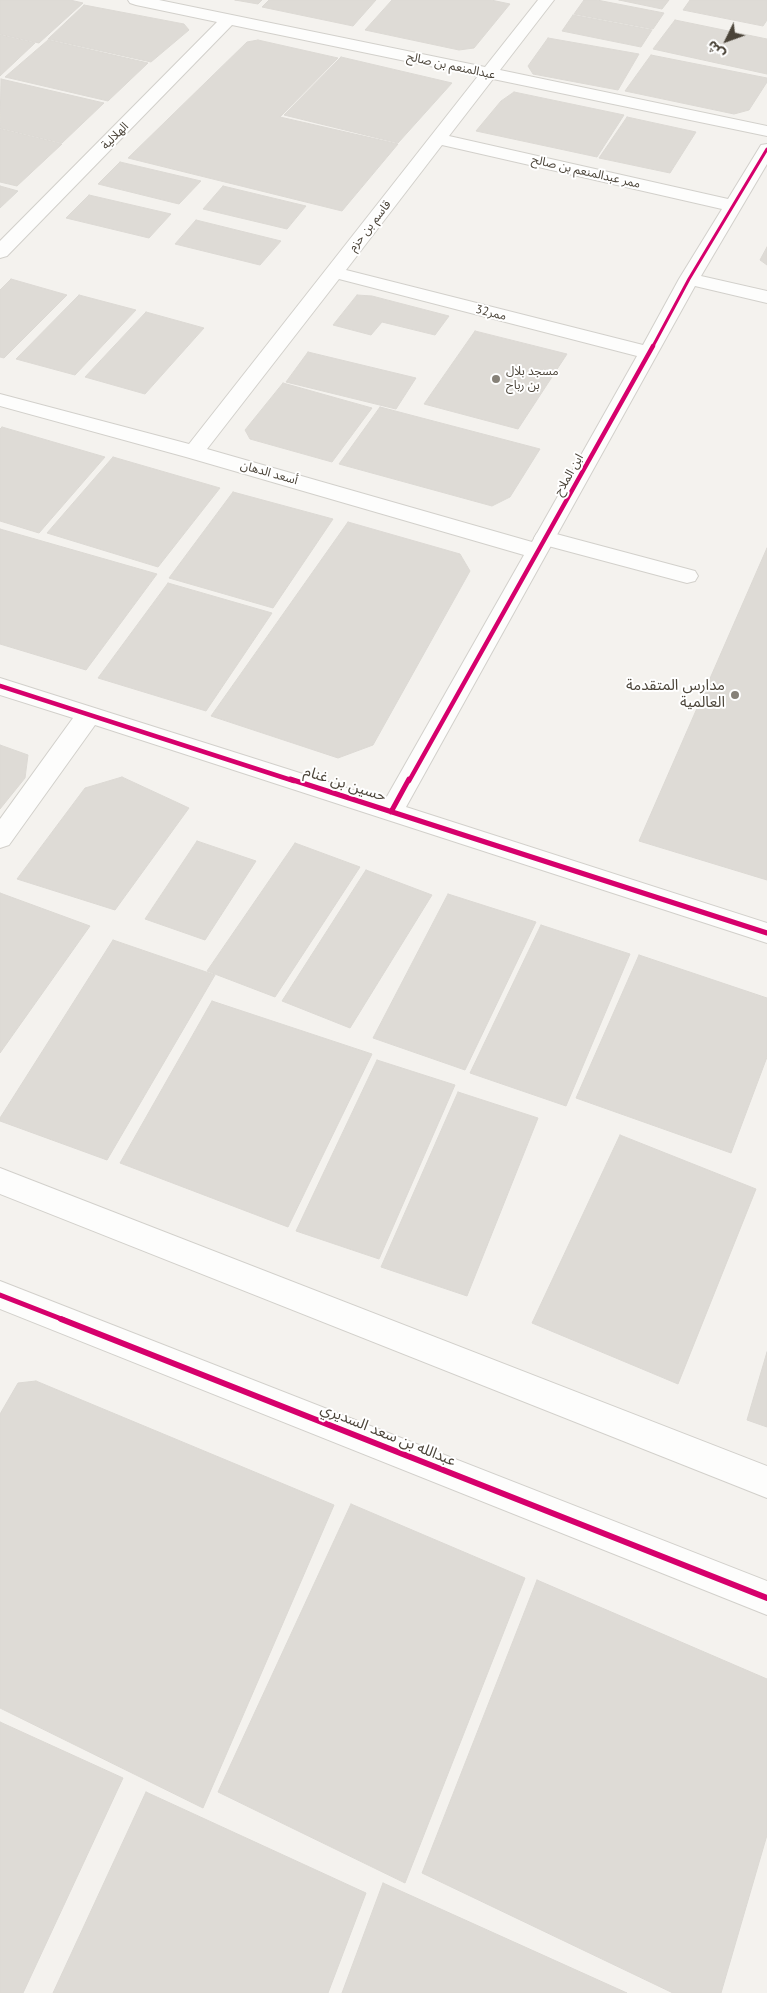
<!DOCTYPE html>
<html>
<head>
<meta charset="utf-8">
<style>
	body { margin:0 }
	#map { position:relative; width:767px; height:1993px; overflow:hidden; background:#f4f2ee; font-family:"PT Sans","Noto Sans Arabic",sans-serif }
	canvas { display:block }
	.north { position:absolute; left:702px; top:15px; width:50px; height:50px; -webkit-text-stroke:4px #fff; paint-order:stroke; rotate:228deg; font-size:14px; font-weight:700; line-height:20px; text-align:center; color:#4b4439 }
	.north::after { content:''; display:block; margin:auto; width:18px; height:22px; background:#4b4439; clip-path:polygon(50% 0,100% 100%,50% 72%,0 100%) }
</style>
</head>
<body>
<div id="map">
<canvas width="767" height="1993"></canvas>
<div class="north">ش</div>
</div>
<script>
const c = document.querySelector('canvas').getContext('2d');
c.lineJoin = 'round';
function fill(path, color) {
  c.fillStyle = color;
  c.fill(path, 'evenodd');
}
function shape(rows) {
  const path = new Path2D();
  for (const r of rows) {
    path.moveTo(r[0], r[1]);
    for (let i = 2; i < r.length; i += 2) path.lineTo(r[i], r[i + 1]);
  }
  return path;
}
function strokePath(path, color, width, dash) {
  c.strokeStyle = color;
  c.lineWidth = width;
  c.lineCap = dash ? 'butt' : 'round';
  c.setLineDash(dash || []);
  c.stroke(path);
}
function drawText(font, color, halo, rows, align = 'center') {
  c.font = font + ' "PT Sans","Noto Sans Arabic",sans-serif';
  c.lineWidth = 4;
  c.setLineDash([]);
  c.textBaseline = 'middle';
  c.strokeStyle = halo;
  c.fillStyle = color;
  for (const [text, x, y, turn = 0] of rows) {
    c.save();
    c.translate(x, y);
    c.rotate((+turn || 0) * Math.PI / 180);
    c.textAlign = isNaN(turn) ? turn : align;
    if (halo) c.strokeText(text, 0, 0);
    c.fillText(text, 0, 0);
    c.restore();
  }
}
const building = shape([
	[0,0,70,0,83,3,39,43,0,34,0,0],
	[235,0,262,0,258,4,235,0],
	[269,0,376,0,353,26,262,7,269,0],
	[392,0,491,0,510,4,474,48,459,50,365,30,392,0],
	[584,0,597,0,664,13,653,29,574,14,584,0],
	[619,0,669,0,662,9,619,0],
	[690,0,767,0,767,20,763,26,683,10,690,0],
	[84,5,184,24,189,30,151,62,48,39,84,5],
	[573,15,652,30,641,47,562,31,573,15],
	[675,20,767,39,767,74,653,49,675,20],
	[0,35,35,43,0,76,0,35],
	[548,38,639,54,618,90,533,74,528,66,548,38],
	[48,40,148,63,108,101,5,77,48,40],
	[258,40,338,58,280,117,398,144,342,211,128,158,247,42,258,40],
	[651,55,767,78,767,82,749,110,734,114,625,91,651,55],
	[341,57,452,83,398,143,284,115,341,57],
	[1,79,104,103,62,143,0,128,1,79],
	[514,92,624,115,597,157,476,131,501,101,514,92],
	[627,117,696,132,670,173,599,158,627,117],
	[0,129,62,144,17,186,0,182,0,129],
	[120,162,201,181,179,204,98,184,120,162],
	[0,186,18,191,0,208,0,186],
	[223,186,306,206,287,229,203,209,223,186],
	[89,195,171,214,149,238,66,218,89,195],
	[196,220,281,241,260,265,175,244,196,220],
	[767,247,767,265,760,260,767,247],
	[11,279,67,295,4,358,0,357,0,290,11,279],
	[79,295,136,310,75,375,16,359,79,295],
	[357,295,372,296,449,316,435,335,382,322,371,335,333,325,357,295],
	[146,312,204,328,145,394,85,377,146,312],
	[475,331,567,354,518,429,424,404,475,331],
	[308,352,416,378,396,409,286,382,308,352],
	[283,383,372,408,332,462,250,439,245,430,283,383],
	[380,407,540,449,510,497,492,506,339,464,380,407],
	[2,427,105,457,39,533,0,521,0,429,2,427],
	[113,457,220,488,158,567,47,533,113,457],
	[233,492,333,519,273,608,169,578,233,492],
	[348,522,460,554,470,571,373,745,338,758,211,716,348,522],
	[0,529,157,574,86,670,0,644,0,529],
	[767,548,767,880,639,841,767,548],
	[168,583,272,613,206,711,98,678,168,583],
	[0,745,28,755,25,778,0,809,0,745],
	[122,777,189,808,115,910,17,879,85,788,122,777],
	[197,841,256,861,205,940,145,919,197,841],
	[295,843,360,867,275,997,207,971,295,843],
	[366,870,432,895,350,1028,282,1001,366,870],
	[0,893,90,926,0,1053,0,893],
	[448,894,536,922,465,1070,373,1038,448,894],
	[541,925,630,954,566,1106,470,1073,541,925],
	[113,940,215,975,107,1160,0,1121,0,1118,113,940],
	[639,955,767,998,767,1057,731,1153,576,1098,639,955],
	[212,1001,372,1054,288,1227,120,1163,212,1001],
	[377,1060,455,1085,379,1259,296,1231,377,1060],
	[458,1092,538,1118,467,1296,381,1267,458,1092],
	[620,1135,756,1189,678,1384,532,1323,620,1135],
	[767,1352,767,1427,747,1420,767,1352],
	[36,1381,334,1505,203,1808,0,1708,0,1414,18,1383,36,1381],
	[351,1504,525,1578,405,1883,218,1792,351,1504],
	[537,1580,767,1679,767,1835,721,1993,673,1993,422,1873,537,1580],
	[0,1722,123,1778,23,1993,0,1993,0,1722],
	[146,1792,366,1893,328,1993,53,1993,146,1792],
	[383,1883,627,1993,342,1993,383,1883]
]);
const service = shape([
	[545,531,695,571,698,576,695,581,687,583,537,543,534,538,537,533,545,531]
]);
const minor = shape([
	[128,0,159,0,485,67,538,0,554,0,500,70,767,126,767,136,493,79,449,136,728,199,761,145,767,144,767,164,701,276,767,291,767,303,695,286,406,807,767,923,767,943,95,725,9,845,0,848,0,819,73,718,0,695,0,678,385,800,524,555,186,457,0,406,0,394,189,444,478,76,232,25,7,256,0,258,0,241,217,22,136,5,130,3,128,0],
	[442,145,722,209,679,279,643,345,346,270,442,145],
	[339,279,637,356,532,542,207,449,339,279],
	[0,1168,767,1466,767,1498,0,1194,0,1168],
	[0,1281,767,1581,767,1615,0,1309,0,1281]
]);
const cyclewayFar3 = shape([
	[652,348,689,279,767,149]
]);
const cyclewayFar2 = shape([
	[0,686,294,781],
	[409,781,653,346]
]);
const cyclewayFar1 = shape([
	[290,779,767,933],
	[391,812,409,779],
	[0,1295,64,1320]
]);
const cycleway = shape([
	[61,1319,767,1598]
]);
const markers = [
	[496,379,5,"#868178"],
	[735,695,5,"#868178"]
];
const farStreetnames = [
	["عبدالمنعم بن صالح",451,66,12],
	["الهلالية",115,136,-45],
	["ممر عبدالمنعم بن صالح",586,172,13],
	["قاسم بن حزم",370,226,-52],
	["ممر32",491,313,14],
	["أسعد الدهان",269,473,16],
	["ابن الملاح",569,475,-60]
];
const farPoinames = [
	["مسجد بلال",506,372],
	["بن رباح",506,386]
];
const poiNames = [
	["مدارس المتقدمة",725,686],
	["العالمية",725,703]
];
const streetNames = [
	["حسين بن غنام",345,784,18],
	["عبدالله بن سعد السديري",388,1435,22]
];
fill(building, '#dedbd6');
strokePath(building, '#dcd9d4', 1);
strokePath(service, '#d2d0cb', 2);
strokePath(minor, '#d2d0cb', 2);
fill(service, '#fdfdfc');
fill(minor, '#fdfdfc');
strokePath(cyclewayFar3, '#d6006c', 3);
strokePath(cyclewayFar2, '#d6006c', 4.5);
strokePath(cyclewayFar1, '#d6006c', 5);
strokePath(cycleway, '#d6006c', 6);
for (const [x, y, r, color] of markers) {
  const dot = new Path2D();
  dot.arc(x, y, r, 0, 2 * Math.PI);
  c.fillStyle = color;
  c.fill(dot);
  strokePath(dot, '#fff', 2);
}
drawText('12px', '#4b4439', '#fff', farStreetnames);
drawText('12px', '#4b4439', '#fff', farPoinames, 'left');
drawText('15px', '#4b4439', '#fff', poiNames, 'right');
drawText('15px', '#4b4439', '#fff', streetNames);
</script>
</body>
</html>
